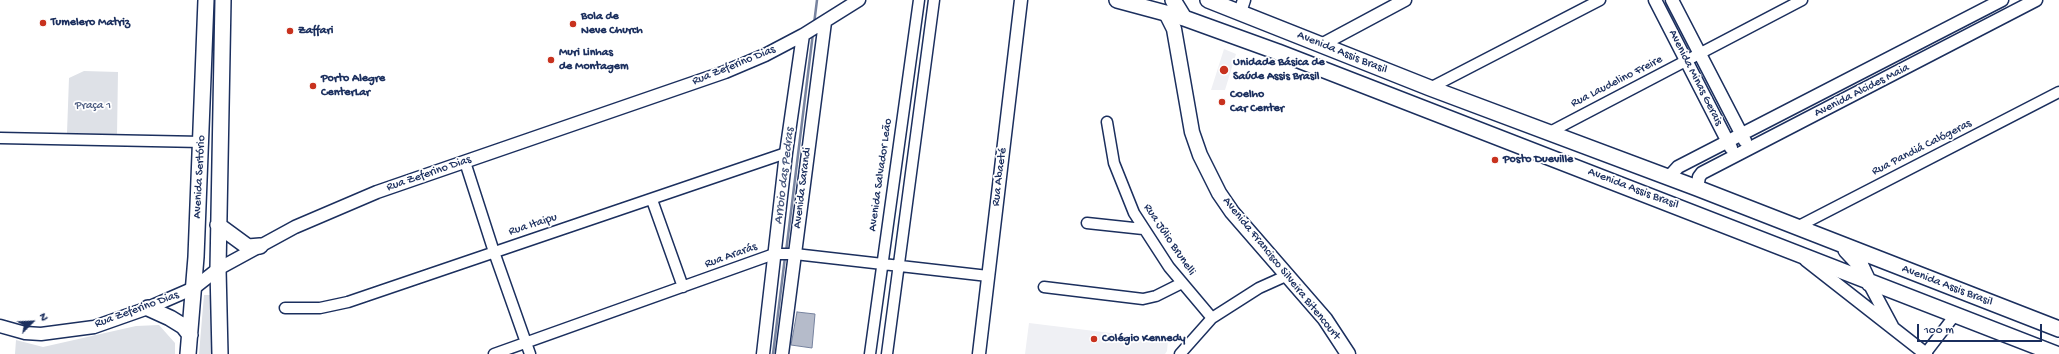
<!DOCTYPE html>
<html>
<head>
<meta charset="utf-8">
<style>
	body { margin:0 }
	#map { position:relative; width:2059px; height:354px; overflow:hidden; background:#fff; font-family:"Gochi Hand",sans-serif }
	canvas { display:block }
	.north { position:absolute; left:12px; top:302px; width:40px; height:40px; -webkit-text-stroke:3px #fff; paint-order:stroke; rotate:66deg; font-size:11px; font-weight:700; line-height:16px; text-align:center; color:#1b2f5e }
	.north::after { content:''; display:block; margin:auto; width:14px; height:18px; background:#1b2f5e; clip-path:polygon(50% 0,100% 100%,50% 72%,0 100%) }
	.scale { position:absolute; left:1917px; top:324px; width:125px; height:18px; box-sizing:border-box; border:2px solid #1b2f5e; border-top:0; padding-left:5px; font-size:12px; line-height:14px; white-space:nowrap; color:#1b2f5e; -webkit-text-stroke:3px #fff; paint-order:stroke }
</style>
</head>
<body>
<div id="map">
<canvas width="2059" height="354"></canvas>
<div class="north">N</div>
<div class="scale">100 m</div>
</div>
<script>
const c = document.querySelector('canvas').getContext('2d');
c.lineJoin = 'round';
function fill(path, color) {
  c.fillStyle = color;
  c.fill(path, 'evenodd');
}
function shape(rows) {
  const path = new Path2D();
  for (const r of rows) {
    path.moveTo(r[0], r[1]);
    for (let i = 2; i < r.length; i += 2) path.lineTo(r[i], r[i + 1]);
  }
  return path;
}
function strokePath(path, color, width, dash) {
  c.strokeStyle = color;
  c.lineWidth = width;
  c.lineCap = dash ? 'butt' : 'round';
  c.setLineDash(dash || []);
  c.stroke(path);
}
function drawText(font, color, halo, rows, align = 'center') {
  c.font = font + ' "Gochi Hand",sans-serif';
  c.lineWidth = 3.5;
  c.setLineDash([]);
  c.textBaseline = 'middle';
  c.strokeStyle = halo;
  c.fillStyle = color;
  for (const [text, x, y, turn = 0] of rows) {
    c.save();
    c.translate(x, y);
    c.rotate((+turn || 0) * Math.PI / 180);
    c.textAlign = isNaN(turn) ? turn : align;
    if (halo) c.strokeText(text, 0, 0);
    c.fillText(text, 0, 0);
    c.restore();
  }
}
const built = shape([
	[1224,49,1236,54,1225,90,1211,90],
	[1029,323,1168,340,1167,351,1165,354,1025,354]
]);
const green = shape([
	[84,71,118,72,117,135,67,133,69,78],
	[204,295,213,295,217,354,199,354],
	[159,325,175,343,175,354,15,354,16,340,43,347,136,326]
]);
const water = shape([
	[797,312,815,314,812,348,791,345,797,312]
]);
const stream = shape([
	[814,24,817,0],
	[786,252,813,33],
	[773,354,785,257]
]);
const minor = shape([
	[1430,88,1600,0],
	[1107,122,1114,163,1134,213,1169,267,1212,318],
	[1550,132,1802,0],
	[0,138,202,142],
	[465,162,494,252,530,354],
	[652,200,683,287],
	[1087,223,1143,229],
	[1797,227,2059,92],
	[1044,287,1143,299,1156,296,1182,283],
	[285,308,320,308,348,302,786,153],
	[494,354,774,254,795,254,988,276],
	[870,354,919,0],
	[887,354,934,0],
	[1180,354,1212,318,1259,288,1288,275],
	[1925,354,1955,315]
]);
const tertiary = shape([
	[1655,0,1731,148],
	[1672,0,1745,141],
	[1240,12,1244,0],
	[1321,45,1405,0],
	[1668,178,1678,167,2002,0],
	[1697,188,1699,177,1702,173,2036,0],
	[1806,260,1926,354],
	[1869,283,1892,326],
	[0,326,25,333,41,334,94,327,148,308,194,288,218,269,295,227,377,192,725,72,765,55,803,35,859,0],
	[763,354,786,153,803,35],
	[782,354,825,22],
	[979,354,1021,0]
]);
const secondary = shape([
	[1166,13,1174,29,1192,132,1200,155,1219,193,1232,212,1325,319,1348,354]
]);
const primary = shape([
	[1117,0,1184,18,1278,52,2056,354],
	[1173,0,1184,18],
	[1208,0,1430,88,1697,188,2059,329],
	[218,225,248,247,260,246],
	[1846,250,1861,266,1869,283],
	[148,308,170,318,183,326,190,335],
	[188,354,196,257,206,0],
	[220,354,218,269,223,0]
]);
const markers = [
	[43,23,4,"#c8321e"],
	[573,24,4,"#c8321e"],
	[290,31,4,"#c8321e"],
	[551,60,4,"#c8321e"],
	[1224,70,5,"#c8321e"],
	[313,86,4,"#c8321e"],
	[1222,102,4,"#c8321e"],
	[1495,160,4,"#c8321e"],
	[1094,339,4,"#c8321e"]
];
const poiNames = [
	["Bola de",581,17],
	["Neve Church",581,31],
	["Tumelero Matriz",51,23],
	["Zaffari",298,31],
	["Muri Linhas",559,53],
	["de Montagem",559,67],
	["Unidade Básica de",1233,63],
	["Saúde Assis Brasil",1233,77],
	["Porto Alegre",321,79],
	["CenterLar",321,93],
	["Coelho",1230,95],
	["Car Center",1230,109],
	["Posto Dueville",1503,160],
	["Colégio Kennedy",1102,339]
];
const streetNames = [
	["Avenida Assis Brasil",1342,53,22],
	["Rua Zeferino Dias",734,66,-22],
	["Avenida Minas Gerais",1695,78,63],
	["Rua Laudelino Freire",1617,82,-27],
	["Avenida Alcides Maia",1862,91,-27],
	["Rua Pandiá Calógeras",1922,148,-27],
	["Rua Zeferino Dias",429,174,-19],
	["Avenida Salvador Leão",881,175,-82],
	["Avenida Sertório",200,177,-87],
	["Rua Abaeté",1000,177,-83],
	["Avenida Sarandi",803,188,-83],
	["Avenida Assis Brasil",1633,189,21],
	["Rua Itaipu",533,225,-18],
	["Rua Júlio Brunelli",1169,240,56],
	["Rua Ararás",731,256,-20],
	["Avenida Francisco Silveira Bitencourt",1281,269,51],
	["Avenida Assis Brasil",1947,286,21],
	["Rua Zeferino Dias",137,310,-20]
];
const parkNames = [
	["Praça 1",93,106]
];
const waterNames = [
	["Arroio das Pedras",785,176,-83]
];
fill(built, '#eff0f4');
fill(green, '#dee1e7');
fill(water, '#b5bbca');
strokePath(water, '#77839f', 1);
strokePath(stream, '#77839f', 2.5);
strokePath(minor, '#1b2f5e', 13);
strokePath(tertiary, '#1b2f5e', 15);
strokePath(secondary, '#1b2f5e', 17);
strokePath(primary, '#1b2f5e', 18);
strokePath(minor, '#fff', 10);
strokePath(tertiary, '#fff', 12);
strokePath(secondary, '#fff', 14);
strokePath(primary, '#fff', 15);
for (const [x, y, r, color] of markers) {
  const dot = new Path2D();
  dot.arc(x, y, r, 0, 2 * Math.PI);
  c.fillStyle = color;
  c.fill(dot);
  strokePath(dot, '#fff', 1.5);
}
drawText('bold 12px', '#1b2f5e', '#fff', poiNames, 'left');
drawText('12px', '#1b2f5e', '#fff', streetNames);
drawText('12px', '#4c5c80', '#fff', parkNames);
drawText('italic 13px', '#49597e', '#fff', waterNames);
</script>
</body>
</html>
